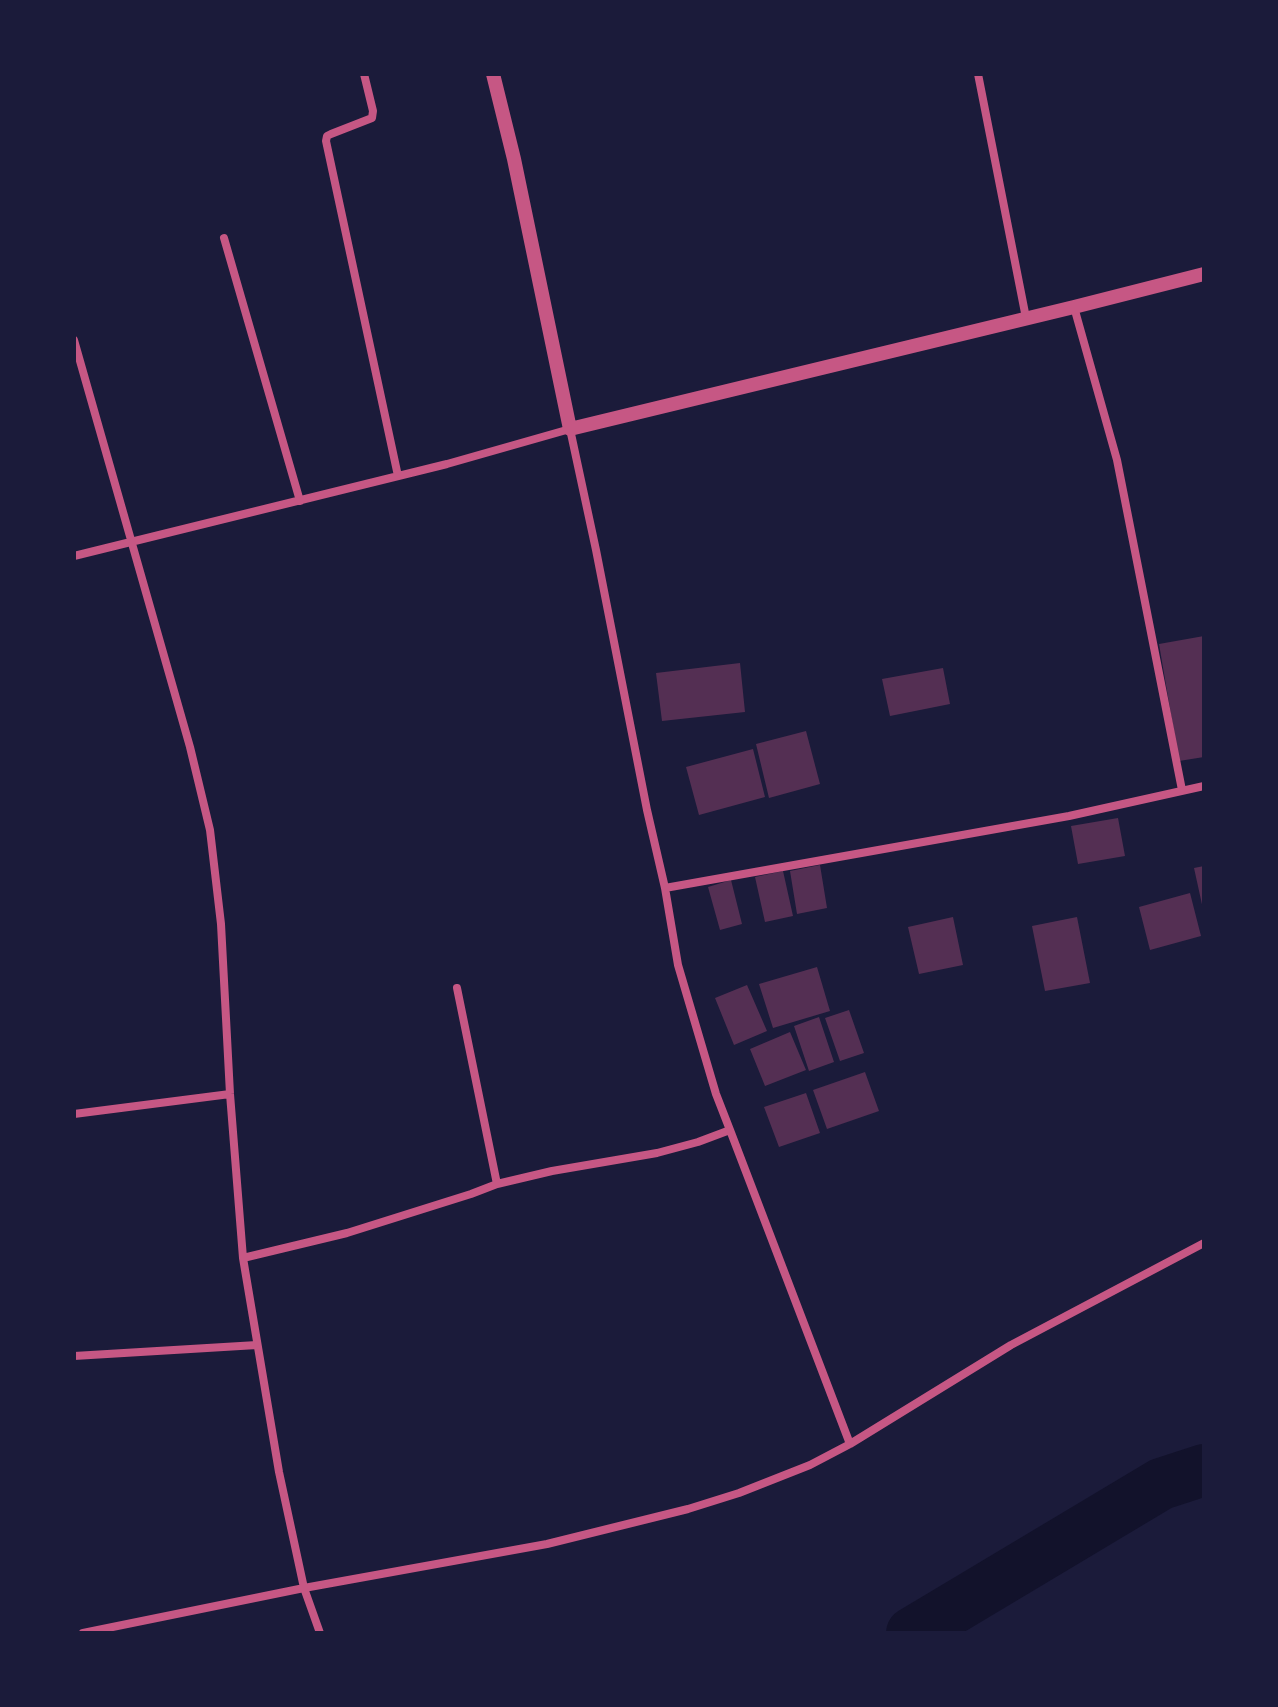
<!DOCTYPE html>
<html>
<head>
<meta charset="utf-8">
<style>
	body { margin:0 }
	#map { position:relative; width:1278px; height:1707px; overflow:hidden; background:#1b1b3a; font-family:"PT Serif",serif }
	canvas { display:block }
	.frame { position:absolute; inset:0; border:76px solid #1b1b3a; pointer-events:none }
</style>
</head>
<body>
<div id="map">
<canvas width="1278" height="1707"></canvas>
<div class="frame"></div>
</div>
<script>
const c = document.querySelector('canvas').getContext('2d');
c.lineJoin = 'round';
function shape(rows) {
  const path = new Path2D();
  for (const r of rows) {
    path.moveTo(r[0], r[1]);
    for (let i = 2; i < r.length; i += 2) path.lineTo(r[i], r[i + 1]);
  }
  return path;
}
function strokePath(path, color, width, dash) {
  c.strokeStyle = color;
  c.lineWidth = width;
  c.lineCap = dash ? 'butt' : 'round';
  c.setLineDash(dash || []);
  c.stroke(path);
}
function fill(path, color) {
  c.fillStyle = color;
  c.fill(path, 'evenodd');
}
const river = shape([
	[912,1633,1161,1484,1204,1470]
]);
const building = shape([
	[1204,636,1204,757,1179,761,1159,644],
	[740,663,745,712,662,721,656,673],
	[943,668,950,704,890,716,882,679],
	[806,731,820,784,769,798,756,744],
	[753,749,765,797,699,815,686,767],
	[1118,818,1125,856,1078,864,1071,826],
	[820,865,827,908,797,914,790,871],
	[1204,866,1204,909,1203,909,1194,868],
	[783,871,793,916,765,922,755,877],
	[731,880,742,924,720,930,708,887],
	[1190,893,1201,936,1150,950,1139,907],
	[953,917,963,965,919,974,908,927],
	[1077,917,1090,983,1045,991,1032,926],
	[817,967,830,1011,773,1028,759,984],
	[747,985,767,1031,734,1045,715,998],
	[849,1010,864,1053,840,1061,825,1018],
	[819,1017,834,1062,809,1071,794,1026],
	[790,1032,806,1070,765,1086,750,1049],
	[865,1072,879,1111,827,1129,813,1090],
	[806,1093,820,1133,779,1147,764,1107]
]);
const minor = shape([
	[364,74,373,111,372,118,331,134,327,136,326,141,398,476],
	[978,74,1026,318],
	[224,238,300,501],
	[1074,307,1117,460,1182,790],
	[74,340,190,747,210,830,221,924,230,1094,243,1258,279,1472,304,1588,320,1633],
	[74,556,447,464,570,429,596,550,647,810,665,888,678,965,716,1094,730,1130,698,1142,657,1153,552,1171,497,1184,471,1194,347,1233,243,1258],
	[665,888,1069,816,1204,786],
	[457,988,497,1184],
	[74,1114,230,1094],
	[730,1130,850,1444],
	[74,1356,257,1345],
	[83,1633,304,1588,547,1544,688,1509,739,1493,810,1465,850,1444,1011,1345,1204,1243]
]);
const tertiary = shape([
	[493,74,514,159,570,429,1074,307,1204,274]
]);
strokePath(river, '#12122b', 52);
fill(building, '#542f53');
strokePath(minor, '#c65784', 8);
strokePath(tertiary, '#c65784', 14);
</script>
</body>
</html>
